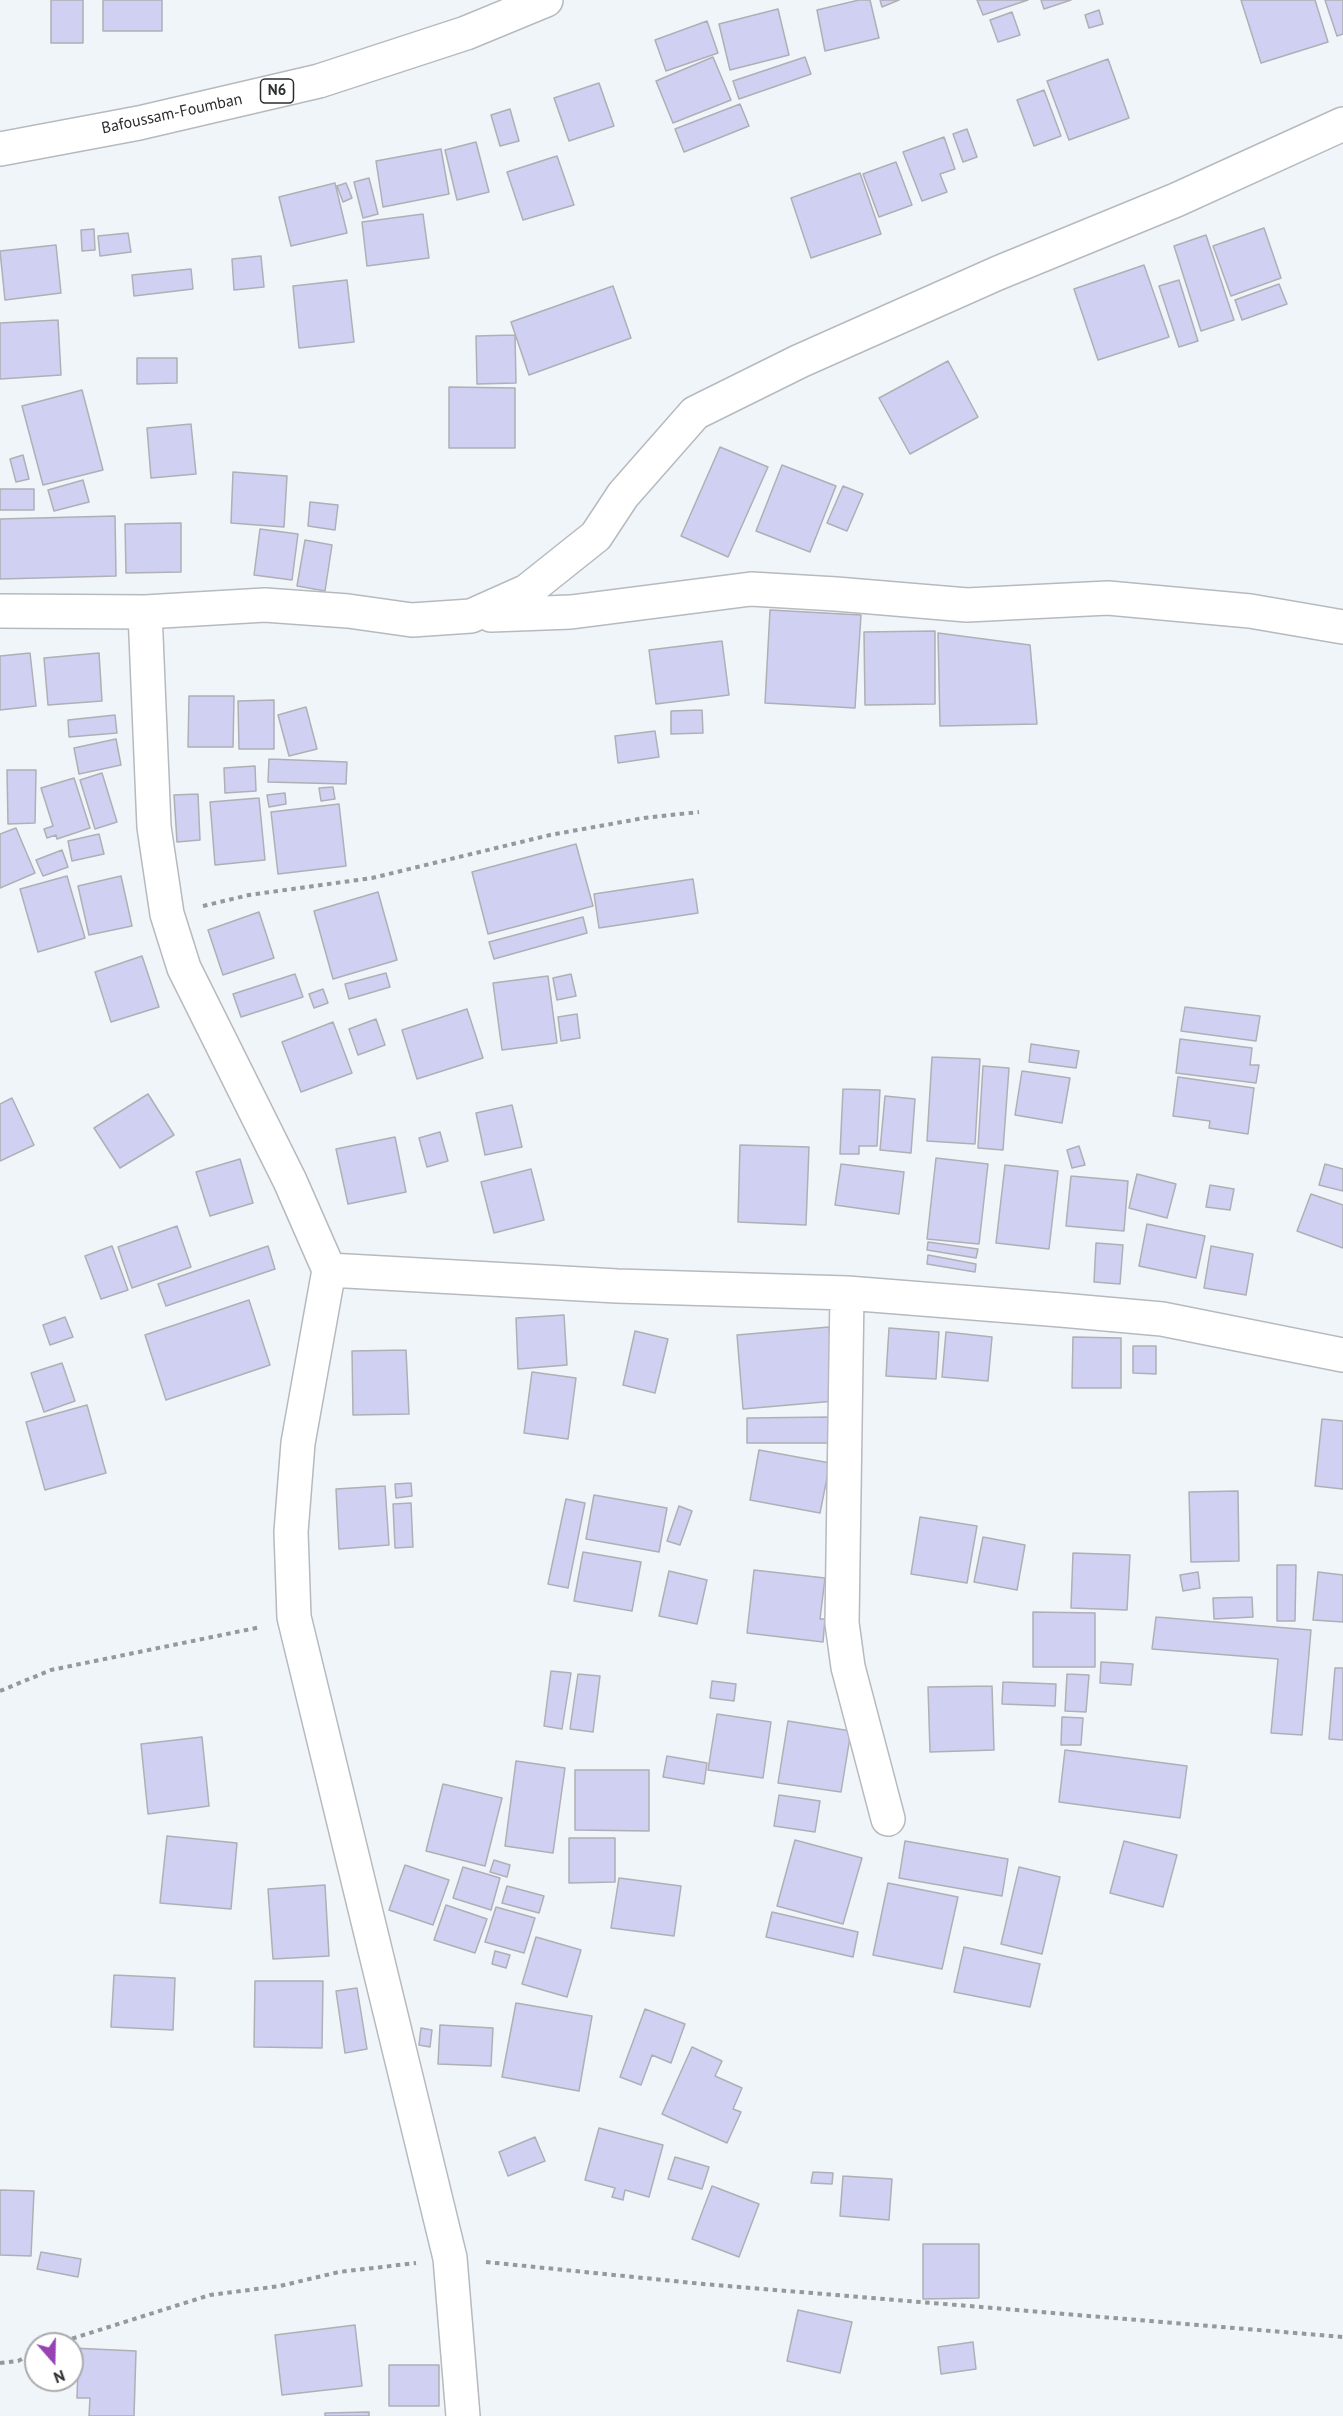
<!DOCTYPE html>
<html>
<head>
<meta charset="utf-8">
<style>
	body { margin:0 }
	#map { position:relative; width:1343px; height:2416px; overflow:hidden; background:#f0f5fa; font-family:"PT Sans",sans-serif }
	canvas { display:block }
	.north { position:absolute; left:24px; top:2332px; width:60px; height:60px; box-sizing:border-box; background:#fff; border:2px solid #aaabac; border-radius:50%; rotate:160deg; font-size:16px; font-weight:700; line-height:24px; text-align:center; color:#2b2d2f }
	.north::after { content:''; display:block; margin:auto; width:21px; height:27px; background:#9743b1; clip-path:polygon(50% 0,100% 100%,50% 72%,0 100%) }
</style>
</head>
<body>
<div id="map">
<canvas width="1343" height="2416"></canvas>
<div class="north">N</div>
</div>
<script>
const c = document.querySelector('canvas').getContext('2d');
c.lineJoin = 'round';
function fill(path, color) {
  c.fillStyle = color;
  c.fill(path, 'evenodd');
}
function shape(rows) {
  const path = new Path2D();
  for (const r of rows) {
    path.moveTo(r[0], r[1]);
    for (let i = 2; i < r.length; i += 2) path.lineTo(r[i], r[i + 1]);
  }
  return path;
}
function strokePath(path, color, width, dash) {
  c.strokeStyle = color;
  c.lineWidth = width;
  c.lineCap = dash ? 'butt' : 'round';
  c.setLineDash(dash || []);
  c.stroke(path);
}
function drawText(font, color, halo, rows, align = 'center') {
  c.font = font + ' "PT Sans",sans-serif';
  c.lineWidth = 6;
  c.setLineDash([]);
  c.textBaseline = 'middle';
  c.strokeStyle = halo;
  c.fillStyle = color;
  for (const [text, x, y, turn = 0] of rows) {
    c.save();
    c.translate(x, y);
    c.rotate((+turn || 0) * Math.PI / 180);
    c.textAlign = isNaN(turn) ? turn : align;
    if (halo) c.strokeText(text, 0, 0);
    c.fillText(text, 0, 0);
    c.restore();
  }
}
const building = shape([
	[51,0,83,0,83,43,51,43,51,0],
	[103,0,162,0,162,31,103,31,103,0],
	[859,0,870,0,879,38,825,51,817,10,859,0],
	[880,0,899,0,882,7,880,0],
	[977,0,1028,0,983,15,977,0],
	[1041,0,1071,0,1044,9,1041,0],
	[1241,0,1315,0,1328,42,1261,63,1241,0],
	[1325,0,1343,0,1343,34,1337,36,1325,0],
	[778,9,789,55,730,70,719,24,778,9],
	[1099,10,1103,24,1089,28,1085,15,1099,10],
	[1012,12,1020,35,998,42,990,20,1012,12],
	[707,21,718,53,666,71,655,40,707,21],
	[713,57,731,100,673,123,656,81,713,57],
	[805,57,811,74,739,99,733,81,805,57],
	[1108,59,1129,118,1069,140,1047,81,1108,59],
	[599,83,614,126,569,141,554,98,599,83],
	[1044,90,1061,136,1034,146,1017,100,1044,90],
	[740,104,749,126,684,152,675,129,740,104],
	[510,109,519,141,500,146,491,115,510,109],
	[967,129,977,157,963,162,953,134,967,129],
	[944,137,955,169,940,174,947,192,922,201,903,152,944,137],
	[476,142,489,192,457,200,445,150,476,142],
	[441,149,449,194,383,207,376,161,441,149],
	[557,156,574,205,523,220,507,172,557,156],
	[896,162,912,205,879,217,863,174,896,162],
	[860,173,881,234,811,258,791,198,860,173],
	[369,178,378,214,363,218,354,182,369,178],
	[335,183,347,233,291,246,279,197,335,183],
	[346,183,352,198,343,202,337,186,346,183],
	[423,214,429,258,367,266,362,222,423,214],
	[1264,228,1281,278,1231,296,1213,246,1264,228],
	[94,229,95,250,82,251,81,230,94,229],
	[128,233,131,252,100,256,98,236,128,233],
	[1206,235,1234,320,1201,331,1174,246,1206,235],
	[56,245,61,293,5,300,0,251,56,245],
	[261,256,264,287,234,290,232,259,261,256],
	[1144,265,1169,337,1098,360,1074,289,1144,265],
	[191,269,193,289,134,296,132,275,191,269],
	[347,280,354,342,299,348,293,286,347,280],
	[1179,280,1198,341,1179,347,1159,286,1179,280],
	[1279,284,1287,304,1242,320,1235,300,1279,284],
	[613,286,631,338,529,375,511,322,613,286],
	[58,320,61,375,0,379,0,323,58,320],
	[515,335,516,383,477,384,476,336,515,335],
	[137,358,177,358,177,383,137,384,137,358],
	[948,361,978,417,910,454,879,398,948,361],
	[449,387,515,388,515,448,449,448,449,387],
	[82,390,103,470,43,485,22,406,82,390],
	[191,424,196,474,151,478,147,428,191,424],
	[720,447,768,467,728,557,681,536,720,447],
	[23,455,29,479,16,482,10,459,23,455],
	[782,465,836,486,810,552,756,531,782,465],
	[233,472,287,476,284,527,231,523,233,472],
	[83,480,89,502,54,511,48,490,83,480],
	[843,486,863,494,847,531,827,523,843,486],
	[0,489,34,489,34,510,0,510,0,489],
	[310,502,338,505,335,530,308,526,310,502],
	[115,516,116,576,0,579,0,519,115,516],
	[181,523,181,572,126,573,125,524,181,523],
	[260,529,298,534,292,580,254,575,260,529],
	[305,540,332,545,325,591,297,586,305,540],
	[770,610,861,615,855,708,765,703,770,610],
	[935,631,935,704,865,705,864,632,935,631],
	[938,633,1030,645,1037,724,940,726,938,633],
	[722,641,729,695,656,704,649,650,722,641],
	[30,653,36,706,0,710,0,656,30,653],
	[99,653,102,701,48,705,44,658,99,653],
	[189,696,234,696,233,747,188,747,189,696],
	[274,700,274,749,239,749,238,701,274,700],
	[306,707,317,749,289,756,278,715,306,707],
	[702,710,703,733,671,734,671,711,702,710],
	[115,715,117,733,69,737,68,720,115,715],
	[655,731,659,757,618,763,615,736,655,731],
	[116,739,121,765,79,774,74,748,116,739],
	[269,759,347,762,346,784,268,782,269,759],
	[255,766,256,791,225,793,224,768,255,766],
	[7,770,36,770,35,823,8,824,7,770],
	[102,773,117,822,95,829,80,780,102,773],
	[74,778,90,828,57,839,56,835,47,838,44,829,53,826,41,788,74,778],
	[333,787,335,799,321,801,319,788,333,787],
	[285,793,286,804,269,807,267,795,285,793],
	[198,794,200,840,177,842,174,795,198,794],
	[259,798,265,860,215,865,210,802,259,798],
	[339,804,346,866,278,874,271,812,339,804],
	[16,828,35,873,0,888,0,834,16,828],
	[99,834,104,854,72,861,68,841,99,834],
	[576,844,593,906,488,934,472,872,576,844],
	[62,850,68,867,43,876,36,860,62,850],
	[67,876,85,938,38,952,20,889,67,876],
	[121,876,132,926,89,935,78,886,121,876],
	[693,879,698,913,599,928,594,894,693,879],
	[378,892,397,960,333,979,314,911,378,892],
	[259,912,274,958,223,975,208,930,259,912],
	[583,917,587,933,494,959,489,942,583,917],
	[142,956,159,1007,111,1022,95,972,142,956],
	[386,973,390,987,349,999,345,984,386,973],
	[295,974,303,997,241,1017,233,994,295,974],
	[571,974,576,996,557,1000,553,978,571,974],
	[548,976,557,1043,502,1050,493,983,548,976],
	[323,989,328,1003,314,1008,309,994,323,989],
	[1185,1007,1260,1016,1256,1041,1181,1031,1185,1007],
	[467,1009,483,1058,417,1079,402,1030,467,1009],
	[577,1014,580,1038,561,1041,558,1017,577,1014],
	[376,1019,385,1045,358,1055,349,1029,376,1019],
	[333,1022,352,1073,301,1092,282,1042,333,1022],
	[1180,1039,1252,1048,1250,1065,1259,1065,1256,1083,1176,1073,1180,1039],
	[1031,1044,1079,1051,1076,1068,1029,1062,1031,1044],
	[932,1057,980,1059,975,1144,927,1141,932,1057],
	[983,1066,1009,1068,1003,1150,978,1148,983,1066],
	[1022,1071,1070,1078,1062,1123,1015,1115,1022,1071],
	[1178,1077,1254,1088,1248,1134,1209,1128,1210,1121,1173,1116,1178,1077],
	[843,1089,880,1090,877,1146,859,1146,859,1154,840,1154,843,1089],
	[148,1094,174,1135,120,1168,94,1128,148,1094],
	[885,1096,915,1099,911,1153,880,1150,885,1096],
	[12,1098,34,1145,0,1161,0,1104,12,1098],
	[512,1105,522,1147,485,1155,476,1113,512,1105],
	[440,1132,448,1161,427,1167,419,1138,440,1132],
	[395,1137,406,1192,348,1204,336,1149,395,1137],
	[740,1145,809,1147,806,1225,738,1222,740,1145],
	[1079,1146,1085,1165,1072,1168,1067,1150,1079,1146],
	[936,1158,988,1164,979,1244,927,1239,936,1158],
	[240,1159,253,1203,210,1216,196,1172,240,1159],
	[841,1164,904,1172,899,1214,835,1205,841,1164],
	[1325,1164,1343,1169,1343,1191,1319,1185,1325,1164],
	[1005,1165,1058,1171,1049,1249,996,1243,1005,1165],
	[531,1169,544,1220,494,1233,481,1182,531,1169],
	[1137,1174,1176,1184,1167,1218,1129,1208,1137,1174],
	[1071,1176,1128,1181,1124,1231,1066,1226,1071,1176],
	[1210,1185,1234,1189,1230,1210,1206,1207,1210,1185],
	[1311,1194,1343,1205,1343,1248,1297,1231,1311,1194],
	[1147,1224,1205,1236,1196,1278,1139,1266,1147,1224],
	[177,1226,191,1267,132,1288,118,1247,177,1226],
	[928,1242,978,1249,976,1258,927,1250,928,1242],
	[1096,1243,1123,1245,1120,1284,1094,1282,1096,1243],
	[112,1246,128,1290,101,1299,85,1256,112,1246],
	[268,1246,275,1269,166,1306,158,1284,268,1246],
	[1211,1246,1253,1254,1246,1295,1204,1288,1211,1246],
	[928,1255,976,1264,975,1272,927,1264,928,1255],
	[249,1300,270,1365,166,1400,145,1335,249,1300],
	[564,1315,567,1365,518,1369,516,1318,564,1315],
	[65,1317,73,1337,50,1345,43,1325,65,1317],
	[829,1327,835,1401,743,1409,737,1335,829,1327],
	[889,1328,939,1332,936,1379,886,1376,889,1328],
	[635,1331,668,1339,655,1393,623,1385,635,1331],
	[946,1332,992,1337,988,1381,942,1377,946,1332],
	[1073,1337,1121,1338,1121,1388,1072,1388,1073,1337],
	[1133,1346,1156,1346,1156,1374,1133,1373,1133,1346],
	[406,1350,409,1414,353,1415,352,1351,406,1350],
	[62,1363,75,1401,44,1412,31,1373,62,1363],
	[532,1372,576,1378,568,1439,524,1433,532,1372],
	[87,1405,106,1473,45,1490,26,1422,87,1405],
	[832,1417,832,1443,747,1443,747,1418,832,1417],
	[1322,1419,1343,1421,1343,1489,1315,1486,1322,1419],
	[759,1450,830,1463,820,1513,750,1500,759,1450],
	[411,1483,412,1496,396,1498,395,1484,411,1483],
	[385,1486,389,1545,339,1549,336,1489,385,1486],
	[1238,1491,1239,1561,1191,1562,1189,1492,1238,1491],
	[594,1495,667,1508,659,1552,586,1539,594,1495],
	[566,1499,585,1503,568,1588,548,1584,566,1499],
	[411,1503,413,1547,395,1548,393,1504,411,1503],
	[679,1506,692,1511,680,1545,667,1541,679,1506],
	[920,1517,977,1526,967,1583,911,1574,920,1517],
	[983,1537,1025,1545,1017,1590,974,1582,983,1537],
	[583,1552,641,1562,632,1611,574,1601,583,1552],
	[1073,1553,1130,1555,1127,1610,1071,1608,1073,1553],
	[1277,1565,1296,1565,1295,1621,1277,1621,1277,1565],
	[754,1570,825,1578,820,1619,825,1619,823,1642,747,1633,754,1570],
	[669,1571,707,1580,697,1624,659,1616,669,1571],
	[1198,1572,1200,1588,1183,1591,1180,1575,1198,1572],
	[1318,1572,1343,1575,1343,1622,1313,1620,1318,1572],
	[1252,1597,1253,1617,1214,1619,1213,1598,1252,1597],
	[1033,1612,1095,1613,1095,1667,1033,1667,1033,1612],
	[1156,1617,1311,1630,1302,1735,1271,1733,1278,1659,1152,1649,1156,1617],
	[1101,1662,1133,1664,1131,1685,1100,1683,1101,1662],
	[1335,1668,1343,1668,1343,1740,1329,1739,1335,1668],
	[551,1671,571,1673,562,1729,544,1726,551,1671],
	[578,1674,600,1676,593,1732,570,1729,578,1674],
	[1067,1674,1089,1675,1086,1712,1065,1711,1067,1674],
	[712,1681,736,1684,734,1701,710,1698,712,1681],
	[1003,1682,1056,1684,1055,1706,1002,1704,1003,1682],
	[992,1686,994,1750,930,1752,928,1687,992,1686],
	[717,1714,771,1722,763,1778,708,1770,717,1714],
	[1062,1717,1083,1718,1081,1745,1061,1745,1062,1717],
	[788,1721,851,1731,841,1792,778,1783,788,1721],
	[202,1737,209,1806,148,1814,141,1744,202,1737],
	[1065,1750,1187,1766,1180,1818,1059,1802,1065,1750],
	[667,1756,707,1763,704,1784,663,1777,667,1756],
	[516,1761,565,1768,553,1853,505,1846,516,1761],
	[575,1770,649,1770,649,1831,575,1830,575,1770],
	[443,1784,502,1798,485,1866,426,1851,443,1784],
	[779,1795,820,1801,815,1832,774,1826,779,1795],
	[167,1836,237,1843,231,1909,160,1903,167,1836],
	[569,1838,615,1838,615,1882,569,1883,569,1838],
	[795,1840,862,1858,843,1924,777,1906,795,1840],
	[905,1841,1008,1859,1002,1896,899,1878,905,1841],
	[1124,1841,1177,1855,1163,1907,1110,1893,1124,1841],
	[494,1860,510,1865,507,1877,490,1872,494,1860],
	[405,1865,449,1880,433,1925,389,1910,405,1865],
	[463,1867,500,1878,491,1910,453,1898,463,1867],
	[1019,1867,1060,1877,1042,1954,1001,1944,1019,1867],
	[619,1878,681,1886,674,1936,611,1928,619,1878],
	[888,1883,958,1897,942,1969,873,1955,888,1883],
	[325,1885,329,1956,273,1959,268,1889,325,1885],
	[507,1886,544,1896,539,1913,502,1903,507,1886],
	[446,1905,487,1919,475,1953,434,1940,446,1905],
	[496,1907,535,1918,524,1953,485,1942,496,1907],
	[772,1912,858,1932,853,1957,766,1937,772,1912],
	[536,1937,581,1950,567,1997,522,1984,536,1937],
	[964,1947,1040,1964,1030,2007,954,1992,964,1947],
	[495,1951,510,1955,506,1968,492,1964,495,1951],
	[114,1975,175,1978,173,2030,111,2027,114,1975],
	[255,1981,323,1981,322,2048,254,2047,255,1981],
	[357,1988,367,2049,345,2053,336,1991,357,1988],
	[516,2003,592,2016,579,2091,502,2077,516,2003],
	[645,2009,685,2024,671,2063,652,2055,641,2085,620,2077,645,2009],
	[440,2025,493,2028,491,2066,438,2064,440,2025],
	[421,2028,432,2030,430,2047,419,2045,421,2028],
	[692,2047,722,2061,715,2076,742,2088,733,2109,741,2112,727,2143,662,2114,692,2047],
	[599,2128,663,2145,649,2197,625,2190,623,2200,612,2197,615,2188,585,2180,599,2128],
	[535,2137,545,2161,508,2176,499,2152,535,2137],
	[675,2157,709,2167,702,2189,668,2179,675,2157],
	[813,2172,833,2173,832,2184,811,2183,813,2172],
	[843,2176,892,2179,889,2220,840,2216,843,2176],
	[712,2186,759,2204,739,2257,692,2239,712,2186],
	[0,2190,34,2191,31,2256,0,2255,0,2190],
	[923,2244,979,2244,979,2298,923,2299,923,2244],
	[41,2252,81,2259,78,2277,37,2269,41,2252],
	[798,2310,852,2322,840,2373,787,2361,798,2310],
	[355,2325,362,2386,282,2395,275,2335,355,2325],
	[973,2342,976,2369,941,2374,938,2347,973,2342],
	[72,2348,136,2351,134,2416,89,2416,90,2398,77,2398,78,2369,72,2368,72,2348],
	[389,2365,439,2365,439,2406,389,2406,389,2365],
	[369,2412,369,2416,325,2416,325,2413,369,2412]
]);
const path = shape([
	[203,906,249,895,372,878,550,835,644,818,699,812],
	[0,1691,51,1670,261,1627],
	[486,2262,703,2284,1343,2337],
	[55,2344,210,2295,280,2286,339,2272,416,2263],
	[0,2363,18,2361,36,2352]
]);
const minor = shape([
	[0,611,145,612,154,827,167,914,184,968,290,1181,329,1270,617,1286,847,1293,1061,1310,1162,1319,1343,1355],
	[145,612,265,605,348,611,412,620,471,616,527,591,596,536,623,495,695,413,800,361,998,273,1176,200,1343,124],
	[491,615,571,612,751,589,836,594,967,605,1108,598,1250,611,1343,627],
	[329,1270,298,1443,291,1532,294,1617,450,2258,463,2416],
	[847,1293,842,1623,848,1667,888,1819]
]);
const highway = shape([
	[0,149,139,123,319,81,466,33,546,0]
]);
const shields = [
	[277,91,33]
];
const shieldNames = [
	["N6",277,91]
];
const streetNames = [
	["Bafoussam-Foumban",172,114,-12]
];
fill(building, '#d0d1f2');
strokePath(building, '#afafb5', 1.5);
strokePath(minor, '#b6babf', 36);
strokePath(highway, '#b6babf', 36);
strokePath(path, '#95989c', 4, [4.5, 4.5]);
strokePath(minor, '#fff', 33);
strokePath(highway, '#fff', 33);
for (const [x, y, w] of shields) {
  const box = new Path2D();
  box.roundRect(x - w / 2, y - 12, w, 24, 4.5);
  c.fillStyle = '#fff';
  c.fill(box);
  strokePath(box, '#2b2d2f', 1.5);
}
drawText('bold 15px', '#2b2d2f', null, shieldNames);
drawText('16px', '#2b2d2f', '#fff', streetNames);
</script>
</body>
</html>
